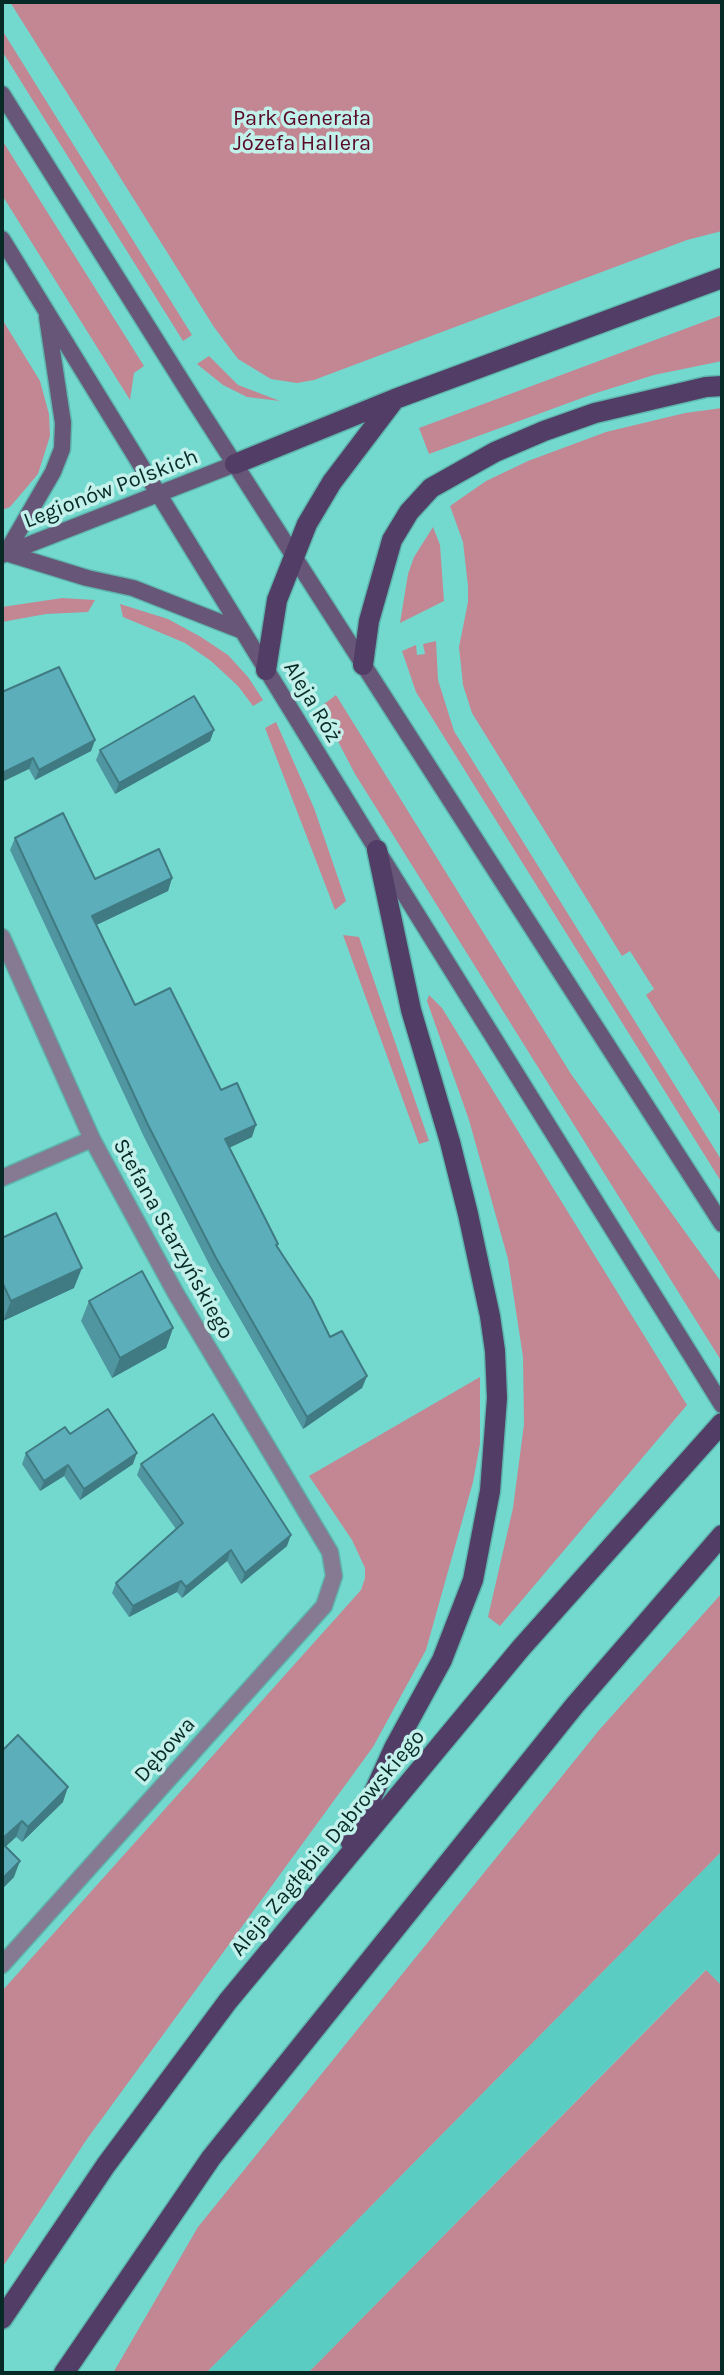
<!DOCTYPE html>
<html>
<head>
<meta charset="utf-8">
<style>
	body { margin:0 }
	#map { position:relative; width:724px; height:2375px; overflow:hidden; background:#73d9cf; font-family:Karla,sans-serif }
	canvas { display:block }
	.frame { position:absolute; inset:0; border:4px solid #082a27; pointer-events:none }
</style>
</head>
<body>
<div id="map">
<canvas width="724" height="2375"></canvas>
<div class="frame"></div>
</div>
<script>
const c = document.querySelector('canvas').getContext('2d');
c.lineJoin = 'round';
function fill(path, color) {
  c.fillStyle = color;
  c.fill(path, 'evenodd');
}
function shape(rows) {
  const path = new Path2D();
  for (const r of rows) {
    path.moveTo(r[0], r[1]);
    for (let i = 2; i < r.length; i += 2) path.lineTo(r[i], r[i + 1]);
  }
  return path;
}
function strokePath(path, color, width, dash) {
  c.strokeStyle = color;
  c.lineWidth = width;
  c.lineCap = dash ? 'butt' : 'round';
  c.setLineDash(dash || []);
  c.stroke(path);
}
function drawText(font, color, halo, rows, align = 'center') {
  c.font = font + ' Karla,sans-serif';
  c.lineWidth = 7;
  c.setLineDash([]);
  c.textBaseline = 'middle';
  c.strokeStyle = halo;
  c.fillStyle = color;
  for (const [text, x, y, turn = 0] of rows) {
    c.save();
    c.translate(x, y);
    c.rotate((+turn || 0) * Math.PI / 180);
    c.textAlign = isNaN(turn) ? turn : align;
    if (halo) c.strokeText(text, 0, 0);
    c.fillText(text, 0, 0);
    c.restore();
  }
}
const built = shape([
	[722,1851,722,1986,705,1970,308,2373,206,2373]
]);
const green = shape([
	[10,2,722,2,722,231,687,240,314,380,297,383,271,379,238,359,214,327],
	[2,30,192,335,183,341,2,51],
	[2,140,144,366,134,373,130,400,2,195],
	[722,315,722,361,654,375,593,394,429,454,419,428],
	[2,319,40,381,49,414,50,436,38,474,10,507,2,510],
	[209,356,238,385,280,401,247,397,223,385,197,364],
	[722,408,722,1117,646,995,654,989,630,951,622,956,472,713,463,685,459,647,468,602,468,586,463,542,450,506,486,481,528,461,606,432,685,413],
	[433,527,440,545,444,601,400,623,408,574,414,557],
	[62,598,95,600,88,612,46,614,2,622,2,607],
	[120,604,168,619,201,637,228,655,248,677,263,700,253,706,238,686,211,661,185,643,123,617],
	[436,641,438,680,454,731,722,1161,722,1183,416,692,402,651,416,645,417,655,425,654,423,644],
	[336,695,571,1074,722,1283,722,1362,355,774,320,707],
	[276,722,314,808,346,901,335,910,265,728],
	[343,935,359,937,429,1141,419,1144],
	[429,995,442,1008,687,1405,500,1626,488,1617,513,1508,524,1424,523,1357,508,1259,469,1120,427,1001],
	[480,1377,480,1444,473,1482,426,1650,373,1747,87,2139,2,2268,2,1991,361,1590,365,1578,365,1568,352,1540,309,1476],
	[722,1593,722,1851,206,2373,113,2373,198,2227,600,1729],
	[706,1970,722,1986,722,2373,308,2373]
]);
const street = shape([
	[2,937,92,1139,175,1292,330,1552,334,1576,324,1606,2,1965],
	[2,1178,92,1139]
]);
const secondary = shape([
	[2,94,193,399,722,1224],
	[2,239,377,850,722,1405],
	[6,553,53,472,62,449,63,423,47,317],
	[6,553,87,578,133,588,240,630],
	[2,555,235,464]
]);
const primary = shape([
	[235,464,395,399,722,278],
	[363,665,369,621,392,540,409,512,431,488,495,452,544,431,595,413,706,387,722,386],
	[266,670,277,600,307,524,332,482,395,399],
	[351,1843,394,1748,442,1660,473,1580,490,1491,497,1398,495,1351,490,1316,468,1214,450,1142,411,1010,377,850],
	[2,2319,106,2165,228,2001,521,1648,722,1423],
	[64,2373,211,2158,575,1705,722,1535]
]);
const wall = shape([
	[2,692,95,740,91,751,35,780,29,769],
	[214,730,210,741,115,794,96,760,100,750],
	[15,838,95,879,172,878,168,891,96,925,135,1005,221,1090,252,1137,229,1148,277,1246,330,1337,367,1376,362,1388,303,1429,212,1270,144,1137,10,850],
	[2,1238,74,1288,3,1321,2,1318],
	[89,1301,173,1328,166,1348,112,1378,81,1321],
	[70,1434,133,1464,80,1500,64,1476,40,1491,22,1464,26,1453],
	[141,1464,287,1546,241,1584,227,1561,182,1598,177,1592,129,1617,112,1593,116,1583,176,1529,137,1475],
	[2,1751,63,1802,22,1842,16,1837,5,1847,14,1877,2,1889]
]);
const shadedWall = shape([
	[214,730,210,741,115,794,119,783],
	[95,740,91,751,35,780,39,770],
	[33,758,29,769,2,782,2,773],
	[172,878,168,891,88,929,92,916],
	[256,1125,252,1137,220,1152,225,1139],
	[82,1268,74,1288,3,1321,11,1301],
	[173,1328,166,1348,112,1378,120,1358],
	[367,1376,362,1388,303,1429,307,1417],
	[137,1453,133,1464,80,1500,84,1489],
	[68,1465,64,1476,40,1491,44,1481],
	[291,1535,287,1546,241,1584,245,1573],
	[231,1550,227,1561,182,1598,186,1587],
	[181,1581,177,1592,129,1617,133,1606],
	[68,1787,63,1802,22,1842,28,1827],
	[22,1821,16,1837,2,1850,2,1839],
	[20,1861,14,1877,2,1889,2,1879]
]);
const building = shape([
	[59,667,95,740,39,770,33,758,2,773,2,692,59,667],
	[194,696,214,730,119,783,100,750,194,696],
	[63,813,95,879,159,849,172,878,92,916,135,1005,170,988,221,1090,237,1083,256,1125,225,1139,278,1244,276,1245,312,1300,330,1337,342,1331,367,1376,307,1417,216,1258,148,1125,15,838,63,813],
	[56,1213,82,1268,11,1301,2,1282,2,1238,56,1213],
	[142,1271,173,1328,120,1358,89,1301,142,1271],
	[108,1409,137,1453,84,1489,68,1465,44,1481,26,1453,65,1427,70,1434,108,1409],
	[213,1414,291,1535,245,1573,231,1550,186,1587,181,1581,133,1606,116,1583,183,1523,141,1464,213,1414],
	[18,1735,68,1787,28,1827,22,1821,2,1839,2,1751,18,1735],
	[2,1843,20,1861,2,1879,2,1843]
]);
const parkNames = [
	["Park Generała",302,119],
	["Józefa Hallera",302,144]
];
const streetNames = [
	["Legionów Polskich",111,489,-21],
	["Aleja Róż",312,702,59],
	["Stefana Starzyńskiego",173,1239,61],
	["Dębowa",165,1750,-48],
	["Aleja Zagłębia Dąbrowskiego",328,1843,-50]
];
fill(built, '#5bccc2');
fill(green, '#c28792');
strokePath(street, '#5eb6ad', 19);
strokePath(secondary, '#5eb6ad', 19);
strokePath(primary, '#5eb6ad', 23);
strokePath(street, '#857a91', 16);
strokePath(secondary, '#675678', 16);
strokePath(primary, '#513d65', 20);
fill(wall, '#4f96a0');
fill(shadedWall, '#407a82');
fill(building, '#5cafba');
strokePath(building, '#407a82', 2);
drawText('22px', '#590926', '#c2f0ea', parkNames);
drawText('22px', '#082a27', '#c2f0ea', streetNames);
</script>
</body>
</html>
